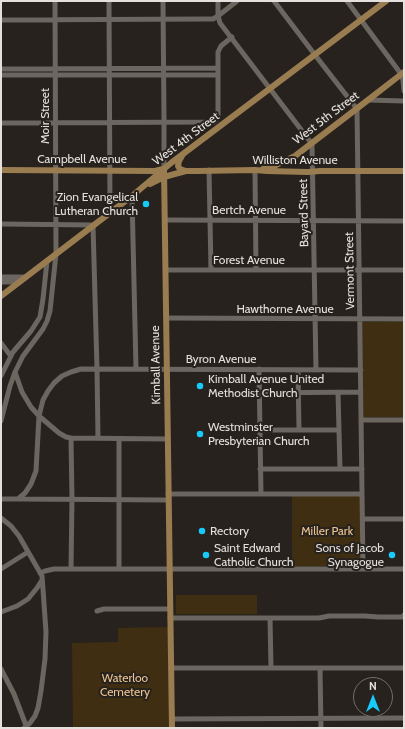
<!DOCTYPE html>
<html>
<head>
<meta charset="utf-8">
<style>
	body { margin:0 }
	#map { position:relative; width:405px; height:729px; overflow:hidden; background:#27221d; font-family:Cabin,sans-serif }
	canvas { display:block }
	.frame { position:absolute; inset:0; border:2px solid #e3e0dd; pointer-events:none }
	.north { position:absolute; left:353px; top:677px; width:40px; height:40px; box-sizing:border-box; background:#27221d; border:1px solid #726e6a; border-radius:50%; rotate:0deg; font-size:11px; font-weight:700; line-height:16px; text-align:center; color:#e3e0dd }
	.north::after { content:''; display:block; margin:auto; width:14px; height:18px; background:#16cafb; clip-path:polygon(50% 0,100% 100%,50% 72%,0 100%) }
</style>
</head>
<body>
<div id="map">
<canvas width="405" height="729"></canvas>
<div class="frame"></div>
<div class="north">N</div>
</div>
<script>
const c = document.querySelector('canvas').getContext('2d');
c.lineJoin = 'round';
function fill(path, color) {
  c.fillStyle = color;
  c.fill(path, 'evenodd');
}
function shape(rows) {
  const path = new Path2D();
  for (const r of rows) {
    path.moveTo(r[0], r[1]);
    for (let i = 2; i < r.length; i += 2) path.lineTo(r[i], r[i + 1]);
  }
  return path;
}
function strokePath(path, color, width, dash) {
  c.strokeStyle = color;
  c.lineWidth = width;
  c.lineCap = dash ? 'butt' : 'round';
  c.setLineDash(dash || []);
  c.stroke(path);
}
function drawText(font, color, halo, rows, align = 'center') {
  c.font = font + ' Cabin,sans-serif';
  c.lineWidth = 4;
  c.setLineDash([]);
  c.textBaseline = 'middle';
  c.strokeStyle = halo;
  c.fillStyle = color;
  for (const [text, x, y, turn = 0] of rows) {
    c.save();
    c.translate(x, y);
    c.rotate((+turn || 0) * Math.PI / 180);
    c.textAlign = isNaN(turn) ? turn : align;
    if (halo) c.strokeText(text, 0, 0);
    c.fillText(text, 0, 0);
    c.restore();
  }
}
const green = shape([
	[362,322,404,322,404,417,364,417],
	[292,496,361,496,361,566,292,566],
	[176,595,257,595,257,614,176,614],
	[168,627,170,728,73,728,72,643,118,642,118,628]
]);
const minor = shape([
	[109,1,110,213],
	[163,1,164,119,164,169],
	[218,1,218,16,220,23,312,144,316,370],
	[274,1,315,55,357,109,363,569],
	[347,1,401,74,403,80,404,91],
	[1,20,208,19,213,19,218,16,237,1],
	[1,69,218,68],
	[1,75,218,75],
	[368,100,404,101],
	[1,123,214,122,217,119,218,116,218,52,221,46,232,37],
	[209,170,211,270],
	[255,170,256,270],
	[132,196,136,369],
	[165,220,404,221],
	[1,224,93,225,97,369,98,438],
	[166,270,404,270],
	[1,277,26,277],
	[1,282,20,282],
	[166,318,404,319],
	[1,343,10,355],
	[259,369,261,494],
	[298,370,299,430],
	[15,372,22,392,31,407,39,416,59,433,66,437,71,438,168,439],
	[1,376,13,352,31,331,40,317,43,299,47,261],
	[338,392,340,469],
	[258,393,361,392],
	[361,420,404,420],
	[1,421,10,386,15,372,23,356,43,329,47,321,50,311,56,254,55,1],
	[260,430,339,430],
	[71,438,72,499,71,569],
	[119,439,119,569],
	[260,469,362,469],
	[168,494,362,494],
	[1,499,18,499,25,493,31,484,36,471,39,416,43,400,48,391,54,383,62,376,71,372,81,369,361,370],
	[18,499,168,500],
	[1,518,11,526,19,536,42,576,43,589,46,632,45,659,41,691,38,708,35,716,30,723,24,728],
	[363,519,404,519],
	[1,569,28,552],
	[40,573,45,571,54,569,404,569],
	[97,611,104,609,170,609],
	[1,612,17,606,28,599,37,588,42,580],
	[170,618,319,618,329,616,365,616,378,617,402,617,404,615],
	[270,618,271,668],
	[171,668,404,668],
	[320,668,321,728],
	[1,669,14,694,27,728],
	[172,719,404,718]
]);
const major = shape([
	[182,156,179,161,178,166,180,169,186,171],
	[164,169,172,728],
	[263,169,274,166,295,156,368,100,404,72],
	[1,170,155,171,163,169],
	[150,184,164,177,171,175,186,171,197,171,255,170,267,171,308,172,320,171,404,171],
	[1,296,132,196,171,163,386,1]
]);
const markers = [
	[146,204,4,"#16cafb"],
	[200,386,4,"#16cafb"],
	[200,434,4,"#16cafb"],
	[202,531,4,"#16cafb"],
	[206,555,4,"#16cafb"],
	[392,555,4,"#16cafb"]
];
const streetNames = [
	["Moir Street",45,116,-90],
	["West 5th Street",326,118,-37],
	["West 4th Street",186,139,-37],
	["Campbell Avenue",82,159],
	["Williston Avenue",295,160],
	["Bertch Avenue",249,210],
	["Bayard Street",304,213,-91],
	["Forest Avenue",249,260],
	["Vermont Street",350,271,-91],
	["Hawthorne Avenue",285,309],
	["Byron Avenue",221,359],
	["Kimball Avenue",156,365,-91]
];
const poiNames = [
	["Zion Evangelical",138,197,"right"],
	["Lutheran Church",138,211,"right"],
	["Kimball Avenue United",208,379],
	["Methodist Church",208,393],
	["Westminster",208,427],
	["Presbyterian Church",208,441],
	["Rectory",210,531],
	["Saint Edward",214,548],
	["Catholic Church",214,562],
	["Sons of Jacob",384,548,"right"],
	["Synagogue",384,562,"right"]
];
const parkNames = [
	["Miller Park",327,531],
	["Waterloo",125,678],
	["Cemetery",125,692]
];
fill(green, '#402e13');
strokePath(minor, '#6b665f', 5);
strokePath(major, '#9a7c51', 6);
for (const [x, y, r, color] of markers) {
  const dot = new Path2D();
  dot.arc(x, y, r, 0, 2 * Math.PI);
  c.fillStyle = color;
  c.fill(dot);
  strokePath(dot, '#27221d', 1.5);
}
drawText('12px', '#e3e0dd', '#27221d', streetNames);
drawText('12px', '#e3e0dd', '#27221d', poiNames, 'left');
drawText('12px', '#edc592', '#27221d', parkNames);
</script>
</body>
</html>
